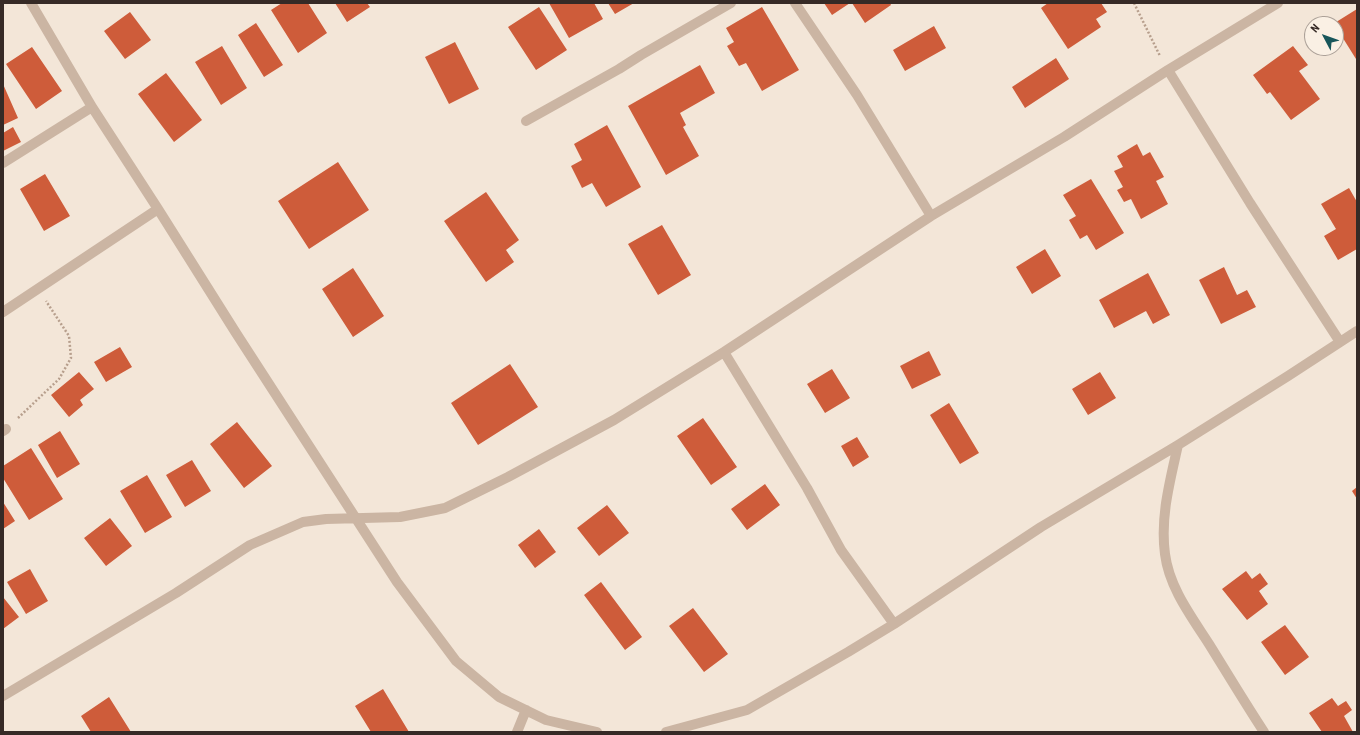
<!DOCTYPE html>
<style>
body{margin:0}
#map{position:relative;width:1360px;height:735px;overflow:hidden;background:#f3e6d8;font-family:"Roboto Condensed",sans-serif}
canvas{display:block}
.frame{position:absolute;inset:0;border:4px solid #362a26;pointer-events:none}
.north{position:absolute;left:1304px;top:16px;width:40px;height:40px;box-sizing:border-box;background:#faf0e4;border:1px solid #aca198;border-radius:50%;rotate:311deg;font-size:11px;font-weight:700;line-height:16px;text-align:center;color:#362a26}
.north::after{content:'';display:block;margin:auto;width:14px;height:18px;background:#18565a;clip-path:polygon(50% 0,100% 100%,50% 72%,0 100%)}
</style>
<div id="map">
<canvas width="1360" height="735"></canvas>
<div class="frame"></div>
<div class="north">N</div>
</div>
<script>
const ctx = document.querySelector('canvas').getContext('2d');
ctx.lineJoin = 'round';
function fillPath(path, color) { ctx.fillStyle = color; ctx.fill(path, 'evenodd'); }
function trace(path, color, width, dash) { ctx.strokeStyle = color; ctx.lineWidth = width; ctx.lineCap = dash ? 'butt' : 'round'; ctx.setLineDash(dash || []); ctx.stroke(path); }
const building = new Path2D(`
 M282,3h26l19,30 -29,20 -27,-43z
 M335,3h32l3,4 -23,15z
 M549,3h45l9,16 -34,19z
 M608,3h26l-19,11z
 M824,3h26l-18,12z
 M852,3h38l1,2 -26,18z
 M1048,3h53l6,9 -11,7 5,8 -33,22 -27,-41z
 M539,7l28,43 -31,20 -28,-43z
 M762,7l37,63 -37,21 -16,-28 -7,3 -12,-20 7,-4 -8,-14z
 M1357,9v49l-1,1 -20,-32v-3h-3z
 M130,12l21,28 -26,19 -21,-28z
 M256,23l27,42 -19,12 -26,-42z
 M934,26l12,22 -41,23 -12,-21z
 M455,42l24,47 -30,15 -24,-47z
 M222,46l25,42 -26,17 -26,-43z
 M1293,46l15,19 -9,6 21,28 -29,21 -21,-28 -3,2 -14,-19z
 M32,47l30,44 -26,18 -30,-45z
 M1056,58l13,21 -44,29 -13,-21z
 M700,65l15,28 -35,20 6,12 -3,2 16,29 -33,19 -38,-69z
 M166,73l36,47 -28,22 -36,-48z
 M3,84l15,34 -15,7z
 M607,125l34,62 -35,20 -14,-24 -10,5 -11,-22 11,-6 -8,-16z
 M13,127l8,15 -18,9v-18z
 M1137,144l6,12 7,-4 14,25 -8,4 12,23 -27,15 -10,-20 -7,3 -7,-12 6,-3 -9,-16 9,-4 -6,-11z
 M338,162l31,48 -60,39 -31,-48z
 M45,174l25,42 -26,15 -24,-42z
 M1091,179l33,54 -28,17 -9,-15 -7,4 -11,-19 7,-4 -13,-21z
 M1349,188l8,14v47l-19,11 -14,-24 12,-7 -15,-25z
 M486,192l33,48 -13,10 8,12 -28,20 -42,-61z
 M662,225l29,50 -33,20 -30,-51z
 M1045,249l16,27 -29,18 -16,-27z
 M1224,267l13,28 10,-5 9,17 -35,17 -22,-44z
 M353,268l31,48 -31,21 -31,-48z
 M1148,273l22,42 -17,9 -7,-13 -32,17 -15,-28z
 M120,347l12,20 -26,15 -12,-20z
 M929,351l12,24 -29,14 -12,-23z
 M510,364l28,43 -60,38 -27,-42z
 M832,369l18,29 -25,15 -18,-29z
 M79,372l15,17 -14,11 3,5 -14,12 -18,-22z
 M1100,372l16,26 -28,17 -16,-26z
 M949,403l30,50 -19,11 -30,-49z
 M703,418l34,49 -26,18 -34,-49z
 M237,422l35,44 -28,22 -34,-44z
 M60,431l20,33 -23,14 -19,-33z
 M857,437l12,20 -16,10 -12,-21z
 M31,448l32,51 -34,21 -26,-42v-12z
 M192,460l19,31 -26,16 -19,-32z
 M147,475l25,42 -27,16 -25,-42z
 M765,484l15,21 -33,25 -16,-21z
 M1357,487v12l-5,-8z
 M3,502l12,19 -12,8z
 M607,505l22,28 -30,23 -22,-28z
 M110,518l22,28 -26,20 -22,-28z
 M539,529l17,23 -21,16 -17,-23z
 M30,569l18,32 -22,13 -19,-32z
 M1246,571l6,8 8,-6 8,11 -9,7 9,13 -21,16 -25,-31z
 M601,582l41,55 -17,13 -41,-55z
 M3,597l16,20 -16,12z
 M693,608l35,46 -24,18 -35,-46z
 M1285,625l24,32 -24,18 -24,-33z
 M383,689l26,43h-38l-16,-26z
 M109,697l22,35h-40l-10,-16z
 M1332,698l6,8 8,-5 6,9 -8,6 9,16h-31l-13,-19z`);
const path = new Path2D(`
 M1134,3l26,53
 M18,418l41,-39 12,-21 -2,-22 -23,-35`);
const minor = new Path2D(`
 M31,3l61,104 66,102 78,124 161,249 59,79 43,36 47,23 51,12
 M795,3l62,92 74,121
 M1168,70l82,133 90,139
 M526,121l93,-52 22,-14 90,-52
 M3,163l89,-56
 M3,312l155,-103
 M724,352l83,136 34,62 53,74
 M3,431l3,-2
 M1178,445c-8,36 -18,72 -13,109 4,33 26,62 44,90 18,29 36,59 55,88
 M3,696l173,-103 74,-48 30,-13 23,-10 23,-3 74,-2 45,-9 63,-31 106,-57 110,-68 207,-136 133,-79 104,-67 110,-67
 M517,732l9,-22
 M666,732l81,-22 101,-58 46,-28 147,-97 137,-82 110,-69 69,-45`);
fillPath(building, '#ce5c3a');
trace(path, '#b79f8d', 2.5, [2, 2]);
trace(minor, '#cbb5a3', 10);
</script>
